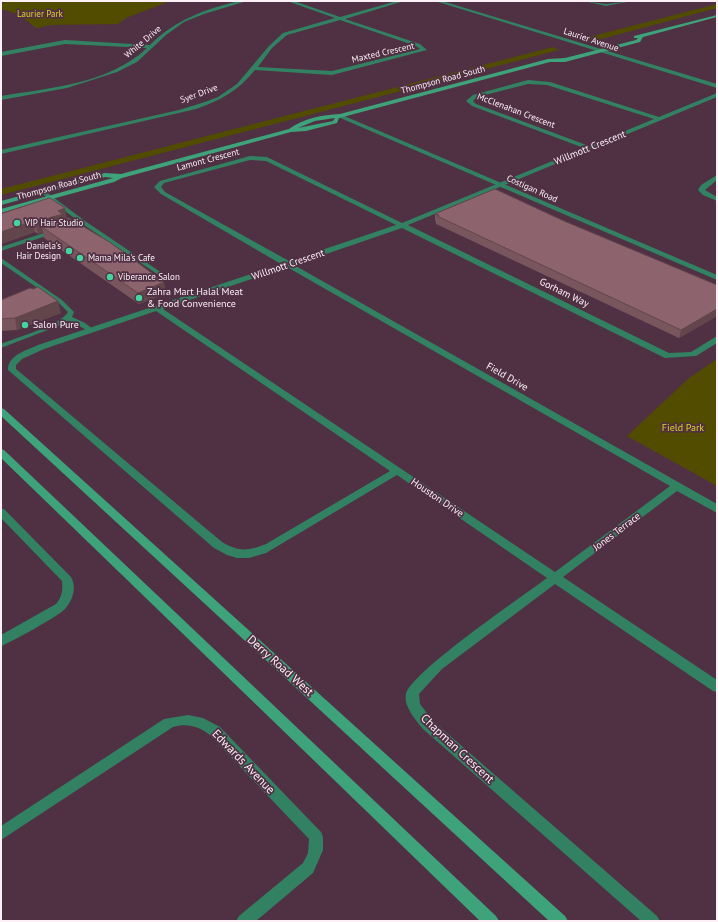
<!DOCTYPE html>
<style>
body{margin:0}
#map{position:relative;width:718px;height:922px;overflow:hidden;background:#503043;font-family:"PT Sans",sans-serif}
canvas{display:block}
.frame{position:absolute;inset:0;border:2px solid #fdf0f7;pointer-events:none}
</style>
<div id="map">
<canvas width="718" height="922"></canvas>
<div class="frame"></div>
</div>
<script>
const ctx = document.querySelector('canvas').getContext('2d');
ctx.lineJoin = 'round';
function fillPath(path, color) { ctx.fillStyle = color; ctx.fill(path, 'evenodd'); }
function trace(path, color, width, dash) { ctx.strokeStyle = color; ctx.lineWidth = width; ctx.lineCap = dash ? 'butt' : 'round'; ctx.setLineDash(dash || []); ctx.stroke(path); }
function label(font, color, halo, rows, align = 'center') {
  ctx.font = font + ' "PT Sans",sans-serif'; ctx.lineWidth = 3.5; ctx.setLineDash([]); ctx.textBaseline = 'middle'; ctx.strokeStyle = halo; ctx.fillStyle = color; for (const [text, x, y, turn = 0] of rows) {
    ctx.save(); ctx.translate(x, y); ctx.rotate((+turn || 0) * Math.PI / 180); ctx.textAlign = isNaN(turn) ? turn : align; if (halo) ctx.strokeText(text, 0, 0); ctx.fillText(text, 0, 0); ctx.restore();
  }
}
const green = new Path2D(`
 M8,1h162l-44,17 -8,6 -66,1 -16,3 -18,-14 -17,-5v-5z
 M717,4v4l-123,33 -13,-2z
 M553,47l6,3 -558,145v-6z
 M717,359v127l-90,-50 62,-58z`);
const service = new Path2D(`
 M41,191h4l40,30 83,56 -3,2 -2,-1 -82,-55 -40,-30z
 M53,230l2,1v2l-54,18v-4z
 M1,258l61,42 12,12 -2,5 13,6 9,7v2c-4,1 -19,-9 -26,-11l-10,5 -57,22v-4c14,-6 60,-19 67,-32l-10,-10 -57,-39z`);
const minor = new Path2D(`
 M239,1h8l-43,13 -20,8 -18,13 -29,27 -20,10 -50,16 -66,12v-4c48,-8 108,-12 146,-48l-82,-4 -64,12v-4l64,-12 85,5c25,-25 55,-36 89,-44z
 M287,1h7l46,16 57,-16h7l-59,18 75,25 7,6 -95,25 -77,-5c-16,20 -35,31 -59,39l-195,45v-4l178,-40 26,-8 13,-5 19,-13 32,-38 14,-13 52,-15zM340,20l76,26 4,3 -88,22 -74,-4 14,-19 15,-13z
 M584,1l22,3 26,-3 -26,5z
 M528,80l22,2 109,35 58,-24v4l-309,128 261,128 22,-1 26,-16v7l-21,13 -31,2 -263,-130 -108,37 423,239v9l-40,-22 -114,86 154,103v12l-4,-1 -158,-107 -113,85 -23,25 1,10 13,17 224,195 3,5h-19l-218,-192c-7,-9 -20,-23 -17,-35 5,-22 117,-98 141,-116l-150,-103 -131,78 -17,5h-12l-10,-3 -13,-7 -206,-178c0,-15 19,-20 30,-25l243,-81 -120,-70 -7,-7 6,-6 90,-25 17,1 135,66 182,-75 -112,-42 -6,-5 7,-6zM528,84l19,1 107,34 -65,27 -113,-42 -3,-3 4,-4zM250,160l16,1 130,64 -107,36 -124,-69 -4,-5 3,-4zM287,267l383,219 -115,86 -392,-263zM156,311l234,160 -124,73c-17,7 -28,8 -44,-2l-206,-173v-4l6,-6 22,-10z
 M717,175v5l-12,10 12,7v4l-14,-6 -5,-5 3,-5z
 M1,508l4,2 66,67c6,10 2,23 -6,32 -5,6 -55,34 -64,37v-11l55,-31c6,-7 7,-14 6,-23l-61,-63z
 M188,715l15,3 17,9 101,105 2,5v13l-10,23 -57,48h-20l3,-5 64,-53 5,-10 1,-14 -99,-104c-12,-9 -23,-12 -37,-8l-172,113v-14l163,-107z`);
const tertiary = new Path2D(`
 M435,1h7l275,83v4z
 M338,115h4l375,160v5l-379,-163z`);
const secondary = new Path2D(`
 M717,15v2l-74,20 -3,5 -75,20h-15l-211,56 -2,5 -31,8 -15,1 -169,46 -8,4 -113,31v-4l112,-31 -8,-1 -104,28v-4l104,-28 16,1 168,-45c15,-11 33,-14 51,-15l208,-55 17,-1 71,-18 2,-2h-4v-2zM335,118l-2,3 -35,7 17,-7z
 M1,408l3,1 561,507 3,5h-19l-548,-505z
 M1,449l3,1 492,466 3,5h-19l-479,-463z`);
const wall = new Path2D(`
 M1,214l66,5 97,63 1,12 -26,10 -95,-66 -1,-6 -5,2 -3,-2 -34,12z
 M435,214l129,7 153,64v31l-38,22 -243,-114v-2l-1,-1z
 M1,300l60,13 -44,17 -16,1z`);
const shadedWall = new Path2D(`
 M65,208l2,11 -25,8 1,5 -5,2 -3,-12 23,-11z
 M33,221l2,11 -34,12v-12z
 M164,282l1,12 -26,10 -1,-11z
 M58,301l3,12 -44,17 -2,-12z
 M717,309v7l-38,22 2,-8z`);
const building = new Path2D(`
 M495,189l69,32 153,64v24l-36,21 -244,-114 2,-1 -4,-1z
 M50,198l15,10 -7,3 5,3 -28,8 -2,-1 -32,11v-18z
 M69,218l42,25 53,39 -26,11 -96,-66z
 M38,287l20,14 -43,17 -14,1v-19l29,-12 3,1z`);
const markers = [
 [17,223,4,"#45d49f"],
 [69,251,4,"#45d49f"],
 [80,258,4,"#45d49f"],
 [110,277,4,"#45d49f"],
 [139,298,4,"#45d49f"],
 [25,325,4,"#45d49f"]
];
const farParknames = [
 ["Laurier Park",40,14]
];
const farStreetnames = [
 ["Laurier Avenue",591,40,18],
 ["White Drive",143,42,-40],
 ["Maxted Crescent",383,53,-13],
 ["Thompson Road South",443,80,-15],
 ["Syer Drive",199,94,-20],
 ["McClenahan Crescent",516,111,21],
 ["Lamont Crescent",208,160,-15],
 ["Thompson Road South",59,186,-15],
 ["Costigan Road",532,189,24]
];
const farPoinames = [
 ["VIP Hair Studio",25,223],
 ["Daniela's",61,246,"right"],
 ["Hair Design",61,256,"right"],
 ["Mama Mila's Cafe",88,258],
 ["Viberance Salon",118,277]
];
const streetNames = [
 ["Willmott Crescent",590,148,-22],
 ["Willmott Crescent",288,265,-19],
 ["Gorham Way",564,293,26],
 ["Field Drive",507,377,30],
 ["Houston Drive",437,498,34],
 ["Jones Terrace",617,532,-37]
];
const poiNames = [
 ["Zahra Mart Halal Meat",147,292],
 ["& Food Convenience",147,304],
 ["Salon Pure",33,325]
];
const parkNames = [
 ["Field Park",683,428]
];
const nearStreetnames = [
 ["Derry Road West",280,666,42],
 ["Chapman Crescent",457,749,43],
 ["Edwards Avenue",243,762,46]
];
fillPath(green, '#524c00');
fillPath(service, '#328162');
fillPath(minor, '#328162');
fillPath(tertiary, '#328162');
fillPath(secondary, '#3ea27b');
fillPath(wall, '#79555e');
fillPath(shadedWall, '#63454c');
fillPath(building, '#8d636d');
trace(building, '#63454c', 1);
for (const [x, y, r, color] of markers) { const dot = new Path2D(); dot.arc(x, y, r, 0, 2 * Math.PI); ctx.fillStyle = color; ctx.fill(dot); trace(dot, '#503043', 1.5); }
label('9px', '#e2d425', '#503043', farParknames);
label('9px', '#fdf0f7', '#503043', farStreetnames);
label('9px', '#fdf0f7', '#503043', farPoinames, 'left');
label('10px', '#fdf0f7', '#503043', streetNames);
label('10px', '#fdf0f7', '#503043', poiNames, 'left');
label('10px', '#e2d425', '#503043', parkNames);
label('12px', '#fdf0f7', '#503043', nearStreetnames);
</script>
